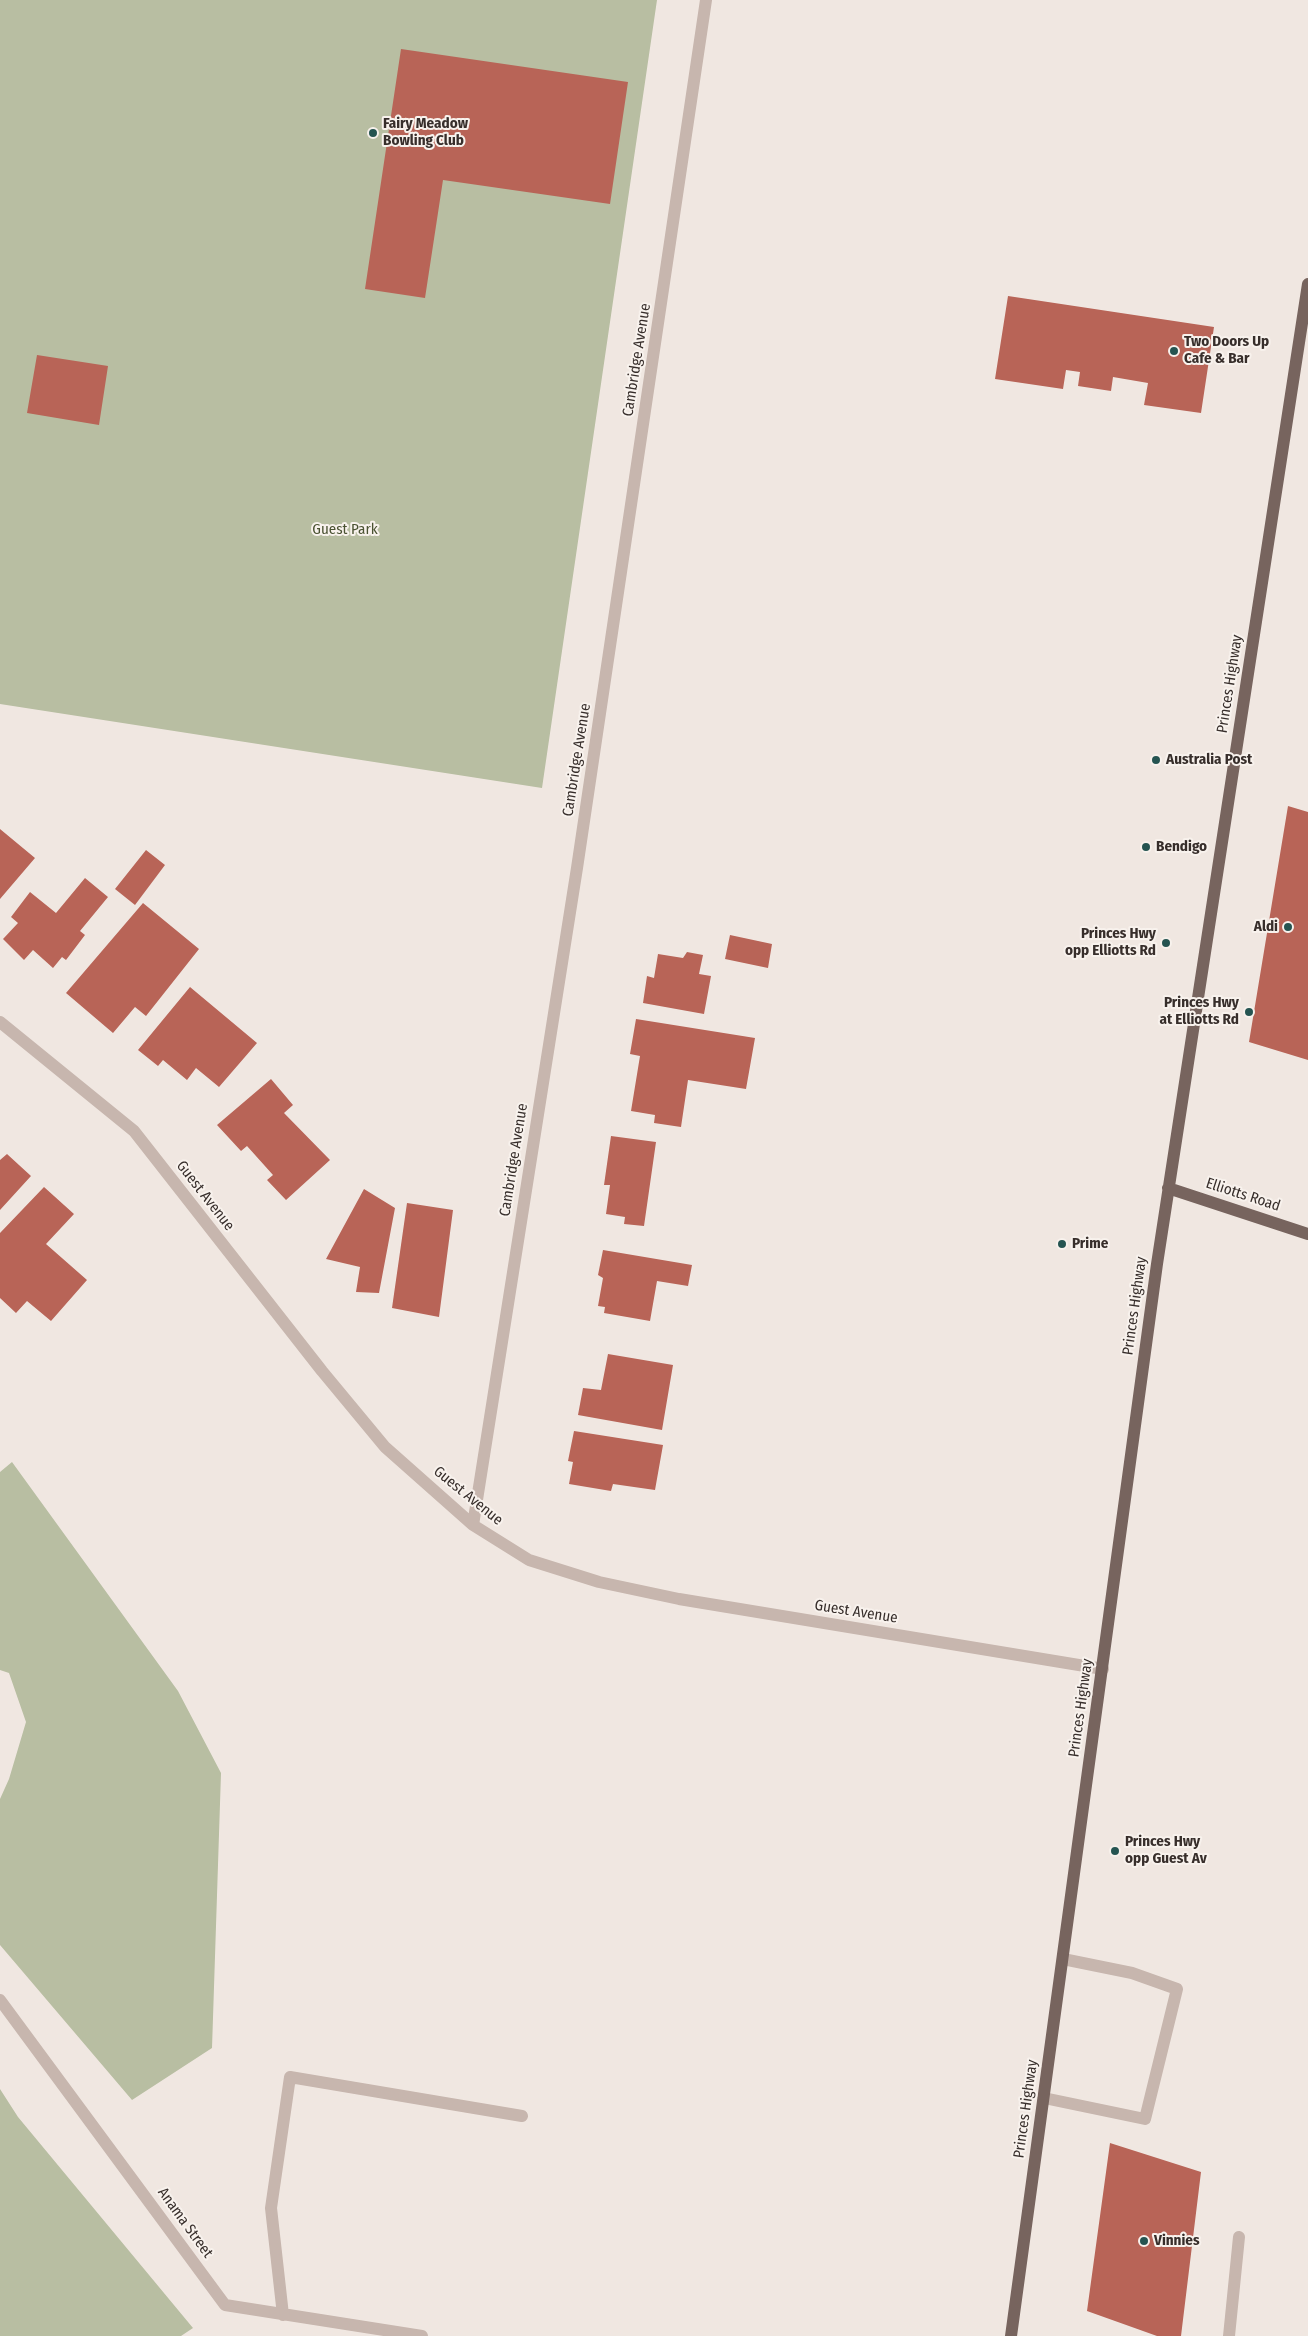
<!DOCTYPE html>
<style>
body{margin:0}
canvas{display:block;background:#f0e7e1}
</style>
<canvas width="1308" height="2336"></canvas>
<script>
const ctx = document.querySelector('canvas').getContext('2d');
ctx.lineJoin = 'round';
function fillPath(path, color) { ctx.fillStyle = color; ctx.fill(path, 'evenodd'); }
function trace(path, color, width, dash) { ctx.strokeStyle = color; ctx.lineWidth = width; ctx.lineCap = dash ? 'butt' : 'round'; ctx.setLineDash(dash || []); ctx.stroke(path); }
function label(font, color, halo, rows, align = 'center') {
  ctx.font = font + ' "Fira Sans Condensed",sans-serif'; ctx.lineWidth = 4; ctx.setLineDash([]); ctx.textBaseline = 'middle'; ctx.strokeStyle = halo; ctx.fillStyle = color; for (const [text, x, y, turn = 0] of rows) {
    ctx.save(); ctx.translate(x, y); ctx.rotate((+turn || 0) * Math.PI / 180); ctx.textAlign = isNaN(turn) ? turn : align; if (halo) ctx.strokeText(text, 0, 0); ctx.fillText(text, 0, 0); ctx.restore();
  }
}
const green = new Path2D(`
 M0,0h657l-115,788 -542,-84z
 M12,1462l166,229 43,82 -9,275 -80,52 -132,-155v-146l9,-20 17,-57 -17,-49 -9,-3v-198z
 M0,2089l18,28 175,211 -12,8h-181z`);
const building = new Path2D(`
 M401,49l227,33 -18,122 -167,-24 -18,118 -60,-9z
 M1008,296l206,31 -13,86 -57,-8 4,-22 -35,-6 -2,14 -33,-5 2,-14 -14,-2 -3,19 -68,-10z
 M37,355l71,11 -9,59 -72,-12z
 M1288,806l20,6v248l-59,-18z
 M0,829l35,29 -35,41z
 M146,850l19,15 -30,40 -20,-16z
 M85,878l23,19 -28,34 5,4 -19,25 -4,-3 -9,11 -20,-18 -9,10 -21,-21 15,-16 -7,-6 19,-25 26,21z
 M143,903l56,46 -53,67 -11,-9 -22,26 -47,-40z
 M730,935l42,9 -4,24 -43,-9z
 M687,952l16,3 -4,19 12,2 -7,38 -61,-11 4,-27 7,2 4,-24 25,4z
 M190,987l67,56 -38,44 -23,-19 -9,12 -24,-20 -5,6 -20,-16z
 M636,1019l119,19 -9,51 -58,-9 -7,47 -27,-4 1,-8 -24,-4 9,-55 -10,-2z
 M271,1079l22,26 -9,8 46,47 -44,40 -19,-20 6,-5 -26,-29 -6,5 -24,-26z
 M611,1136l45,6 -12,84 -20,-2 1,-7 -19,-3 4,-29h-6z
 M7,1154l24,22 -31,34v-50z
 M44,1187l30,27 -28,30 41,36 -36,41 -24,-20 -11,12 -16,-15v-65z
 M364,1189l31,19 -16,85 -23,-1 4,-25 -34,-8z
 M407,1203l46,7 -14,107 -47,-9z
 M603,1250l89,15 -4,21 -31,-5 -7,40 -46,-8 1,-6 -7,-1 5,-28 -5,-3z
 M608,1354l65,11 -11,65 -84,-15 5,-27 18,2z
 M574,1431l89,14 -8,45 -42,-6 -2,7 -42,-7 4,-22 -5,-1z
 M1110,2143l91,29 -20,164h-24l-70,-25z`);
const minor = new Path2D(`
 M0,1022l134,109 188,240 63,76 88,78 56,35 70,22 80,17 424,70
 M473,1525l104,-657 129,-868
 M0,2000l225,305 197,31
 M1044,2098l101,21 32,-130 -45,-16 -69,-14
 M283,2315l-12,-107 19,-131 232,39
 M1229,2336l10,-99`);
const major = new Path2D(`
 M1168,1188l140,46
 M1011,2336l146,-1072 151,-980`);
const markers = [
 [373,133,5,"#255451"],
 [1174,351,5,"#255451"],
 [1156,760,5,"#255451"],
 [1146,847,5,"#255451"],
 [1288,927,5,"#255451"],
 [1166,943,5,"#255451"],
 [1249,1012,5,"#255451"],
 [1062,1244,5,"#255451"],
 [1115,1851,5,"#255451"],
 [1144,2241,5,"#255451"]
];
const poiNames = [
 ["Fairy Meadow",383,124],
 ["Bowling Club",383,141],
 ["Two Doors Up",1184,342],
 ["Cafe & Bar",1184,359],
 ["Australia Post",1166,760],
 ["Bendigo",1156,847],
 ["Aldi",1278,927,"right"],
 ["Princes Hwy",1156,934,"right"],
 ["opp Elliotts Rd",1156,951,"right"],
 ["Princes Hwy",1239,1003,"right"],
 ["at Elliotts Rd",1239,1020,"right"],
 ["Prime",1072,1244],
 ["Princes Hwy",1125,1842],
 ["opp Guest Av",1125,1859],
 ["Vinnies",1154,2241]
];
const streetNames = [
 ["Cambridge Avenue",637,360,-81],
 ["Princes Highway",1230,684,-81],
 ["Cambridge Avenue",577,760,-81],
 ["Cambridge Avenue",514,1160,-81],
 ["Elliotts Road",1243,1195,18],
 ["Guest Avenue",205,1196,52],
 ["Princes Highway",1135,1306,-82],
 ["Guest Avenue",468,1496,39],
 ["Guest Avenue",856,1612,9],
 ["Princes Highway",1081,1708,-82],
 ["Princes Highway",1026,2109,-82],
 ["Anama Street",185,2223,54]
];
const parkNames = [
 ["Guest Park",345,530]
];
fillPath(green, '#b8bea2');
fillPath(building, '#b86457');
trace(minor, '#c7b6ae', 12);
trace(major, '#77645e', 12);
for (const [x, y, r, color] of markers) { const dot = new Path2D(); dot.arc(x, y, r, 0, 2 * Math.PI); ctx.fillStyle = color; ctx.fill(dot); trace(dot, '#f8f2ed', 2); }
label('bold 15px', '#372e2b', '#f8f2ed', poiNames, 'left');
label('15px', '#372e2b', '#f8f2ed', streetNames);
label('15px', '#4a5232', '#f8f2ed', parkNames);
</script>
